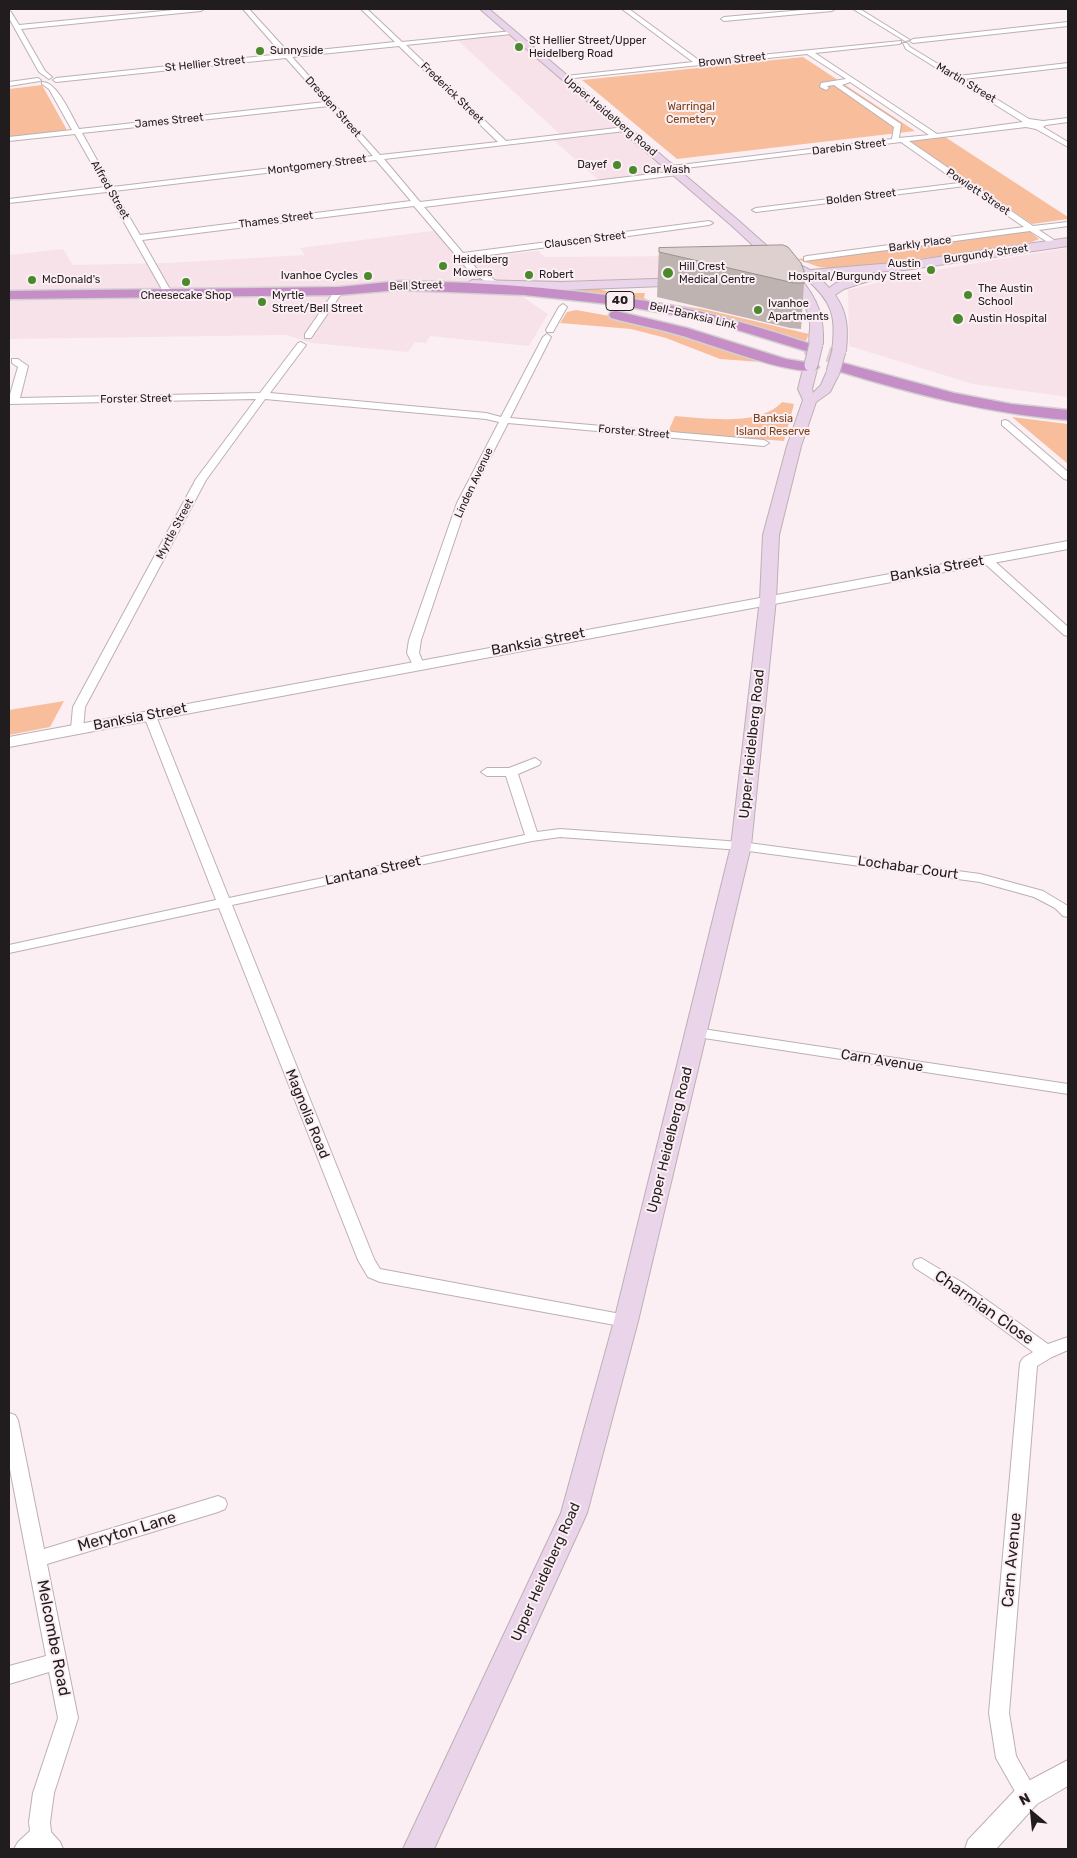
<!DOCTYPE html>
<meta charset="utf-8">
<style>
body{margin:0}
#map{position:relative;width:1077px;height:1858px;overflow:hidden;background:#fceff3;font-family:Rubik,sans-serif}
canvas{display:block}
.frame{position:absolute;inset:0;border:10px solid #211c1e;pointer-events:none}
.north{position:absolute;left:1007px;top:1788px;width:50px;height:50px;-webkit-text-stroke:4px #fceff3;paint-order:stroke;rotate:332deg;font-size:14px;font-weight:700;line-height:20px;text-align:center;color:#211c1e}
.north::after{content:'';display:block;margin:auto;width:18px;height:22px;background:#211c1e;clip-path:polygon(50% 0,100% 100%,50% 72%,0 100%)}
</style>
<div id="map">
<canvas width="1077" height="1858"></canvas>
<div class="frame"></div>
<div class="north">N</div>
</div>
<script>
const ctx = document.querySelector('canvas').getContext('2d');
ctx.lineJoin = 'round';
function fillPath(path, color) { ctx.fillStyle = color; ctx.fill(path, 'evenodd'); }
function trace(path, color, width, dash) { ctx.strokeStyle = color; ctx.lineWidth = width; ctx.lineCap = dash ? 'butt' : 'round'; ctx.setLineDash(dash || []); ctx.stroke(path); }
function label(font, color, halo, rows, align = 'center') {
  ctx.font = font + ' Rubik,sans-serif'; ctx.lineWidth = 4; ctx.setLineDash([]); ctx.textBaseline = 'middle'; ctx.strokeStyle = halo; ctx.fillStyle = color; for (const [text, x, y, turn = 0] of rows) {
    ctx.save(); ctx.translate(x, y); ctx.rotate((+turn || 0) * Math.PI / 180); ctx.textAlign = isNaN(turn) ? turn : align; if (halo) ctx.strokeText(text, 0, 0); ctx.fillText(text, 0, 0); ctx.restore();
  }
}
const built = new Path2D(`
 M511,32l166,141 -76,9 -50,-44 11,-2 -107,-98z
 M439,230l23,26 17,1 59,-6 7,6 131,-1 23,22 -198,4 47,32 -19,32 -99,-10 -4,7 -11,-1 -7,10 -96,-9 -26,-8 -277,4v-84l54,-6 10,16 94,-2 138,-8 -5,-7z
 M1068,248v149l-95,-13 -124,-38 -1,-56 68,-17z`);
const green = new Path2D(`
 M803,57l112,74 -238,28 -95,-79z
 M42,85l25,45 -58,7v-48z
 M945,137l123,80v2l-36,5 -122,-83z
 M1029,231l10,8 -7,3 -66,11 -130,16 -17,-2 -22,-8z
 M596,288l17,5h32l-1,5 6,3 53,8 106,25 -4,9 -242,-53v-1z
 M576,310l62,11 136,42 -54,-4 -54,-21 -35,-9 -71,-6 7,-11z
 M782,402l12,2 -10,37 -116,-9 7,-16c31,2 84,11 107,-14z
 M1012,417l56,7v40z
 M64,701l-14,26 -41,8v-25z`);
const trunkTunnel = new Path2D(`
 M806,347l40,13`);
const minor = new Path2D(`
 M184,9h20l-3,2 -180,18 24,42 7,6 -3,2 -10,-7 -30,-54v-7l2,1 8,13z
 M243,9h6l40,44 106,-11 -34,-33h6l35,33 111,-11 1,1 -3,2 -105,11 100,96 119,-14 4,2 -4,2 -241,28 36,43 257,-31 4,2 -4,2 -253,32 39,46 246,-32 4,2 -4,2 -242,33 9,10 22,14 1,2 -4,3 -25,-15 -56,-66 -272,34 30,53 -4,3 -4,-3 -57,-101 -98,11v-4l96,-12 -30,-53 -66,7v-4l63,-7 -23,-41 -7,-5v-2c15,-1 30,35 37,47l246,-27 -39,-44 -230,24 -3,-2 3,-2 226,-24zM399,46l99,96 -118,13 -88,-98zM329,106l44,50 -261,31 -30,-54zM376,160l35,41 -271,34 -26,-44z
 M622,9h7l71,52 201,-20v2l-2,1 -84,9 122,81 86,-12 -117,-73 -3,-6h4l3,4 48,29 110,-13v4l-104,12 65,40 14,2 25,-3v4l-22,3 -3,2 25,15v5l-32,-18 -10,-2 -117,14 124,85 35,-4v4l-29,4 18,12v4h-3l-24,-15 -226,30v-4l3,-1 217,-29 -59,-41 -209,26 -4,-2 4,-2 203,-25 -58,-41 -232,28 -1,-2 4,-2 220,-27 2,-12 -60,-42 -7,1 2,2 -3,2 -6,-3 1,-4 25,-4 -39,-25 -243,25v-2l2,-1 127,-14zM850,82l79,53 -30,3 2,-14 -59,-39z
 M814,9h21l-3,2 -108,10 -3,-2 3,-2z
 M853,9h7l50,31 -5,1z
 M1068,22v4l-155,17 -3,-2 3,-2z
 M38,78l3,2 -1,1 -31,5v-4z
 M339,288l4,3 -32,47h-6v-4l31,-45z
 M563,304l4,3 -13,23 -1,2h-6l-1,-2 13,-23z
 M547,334l4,3 -41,81 254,22 5,3 -5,3 -256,-23 -41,80 -46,137 -2,13 5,12 -6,3 -4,-1 -7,-14 2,-13 48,-137 42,-81 -13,-3 -221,-20 -59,81 -121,227 -2,22 -6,4 -4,-1 -2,-3 2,-22 123,-228 60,-80 -247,5v-6l9,-31 -6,-4v-4h6l10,7 -8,32 240,-5 38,-50 3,-1 5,3 -36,48 216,20 15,4 42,-80z
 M1005,420l3,1 60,51v8l-4,-1 -62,-54v-4z
 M987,557l4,1 77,69v9l-4,-1 -81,-73 -1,-2 1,-2z
 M150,712l6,4 73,182 296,-63 -19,-59h-19l-6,-4 6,-4h22l26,-10 6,4 -2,3 -21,9 19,58 23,-3 181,13 239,32 63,17 25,15v11l-5,-1 -8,-8 -21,-11 -54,-15 -239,-32 -181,-13 -28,4 -300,64 142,354 6,10 246,46 6,1 2,5 -2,5 -6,1 -246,-45 -12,-5 -10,-17 -139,-352 -210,45v-8l207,-45 -72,-184z
 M696,1028l372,56v10l-377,-58 -2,-3 2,-3z
 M921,1258l42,25 85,61 20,-7v13l-16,7 -15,9 -28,347 7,43 22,39 -3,7 -7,3 -7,-3 -25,-44 -7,-45 31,-350 3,-5 10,-6 -82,-61 -36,-23 -2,-4 2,-4z
 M9,1413l6,2 3,5 26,129 174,-53 7,3 2,5 -2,5 -7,3 -171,52 31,154 -24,75 -4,29 1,10 9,10 3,7h-49l4,-7 12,-11 -1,-9 4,-29 25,-75 -9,-46 -40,12v-18l37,-10 -37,-192z`);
const tertiary = new Path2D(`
 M1068,541v8l-1059,198v-10z
 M1068,1760v26l-31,18 -41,45h-31l3,-9 51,-54z`);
const secondary = new Path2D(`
 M480,9h9l250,212 56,50 3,-4 4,-1 8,4 95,-8 163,-24v8l-163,24 -87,6 11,12 7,-5 35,-11 6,4 -2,3 -31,10 -9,6c13,18 13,35 11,56l-7,4 -7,-4c5,-35 0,-50 -27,-73h-5c18,22 24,38 23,66l-7,4 -5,-1c-4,-7 0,-16 -1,-24 -2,-16 -12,-31 -21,-44l-12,2 -6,-4 2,-3 10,-1 -52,-48z
 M685,278l4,1 2,3 -2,3 -128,5 -89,-2 -6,-4 6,-4 89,2z
 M811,361l7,4 -6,24 1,4 8,-8 7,-16 5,-1 7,4 -10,20 -14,10 -15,44 -22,89 -3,64 -25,247 -113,475 -51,192 -153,336h-31l158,-336 53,-192 117,-475 29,-247 3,-64 24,-89 16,-46 -5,-11 6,-24z`);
const trunk = new Path2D(`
 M399,281c94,1 188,8 280,26 45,9 89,23 132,37l2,3 -2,3 -5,1 -75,-23 -50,-12 -63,-11 -94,-10 -125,-5 -60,5 -330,4v-8l330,-4z
 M616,311l71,17 99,31 30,5 3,3 -3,3c-25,6 -108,-27 -137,-35 -23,-7 -46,-11 -68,-17l-2,-3 2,-3z
 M843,363l111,30 57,11 57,6v10c-78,-6 -155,-26 -230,-49l-3,-3 3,-3z`);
const secondaryBridge = new Path2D(`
 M811,365l5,-21
 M833,372l6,-21`);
const wall = new Path2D(`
 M659,248l145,35 -3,46 -11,-1 -133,-31z`);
const building = new Path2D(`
 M783,245l5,2 13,16 3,8v12h-10l-135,-31v-4z`);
const markers = [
 [519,47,5,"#4a8a2c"],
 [260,51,5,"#4a8a2c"],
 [617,165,5,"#4a8a2c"],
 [633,170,5,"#4a8a2c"],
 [443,266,5,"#4a8a2c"],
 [931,270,5,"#4a8a2c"],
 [668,273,6,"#4a8a2c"],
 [529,275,5,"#4a8a2c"],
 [368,276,5,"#4a8a2c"],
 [32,280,5,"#4a8a2c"],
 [186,282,5,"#4a8a2c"],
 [968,295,5,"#4a8a2c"],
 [262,302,5,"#4a8a2c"],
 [758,310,5,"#4a8a2c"],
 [958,319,6,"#4a8a2c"]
];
const farPoinames = [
 ["St Hellier Street/Upper",529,41],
 ["Heidelberg Road",529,54],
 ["Sunnyside",270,51],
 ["Dayef",607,165,"right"],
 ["Car Wash",643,170],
 ["Heidelberg",453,260],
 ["Mowers",453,273],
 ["Austin",921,264,"right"],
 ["Hospital/Burgundy Street",921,277,"right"],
 ["Hill Crest",679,267],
 ["Medical Centre",679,280],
 ["Robert",539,275],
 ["Ivanhoe Cycles",358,276,"right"],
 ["McDonald's",42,280],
 ["The Austin",978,289],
 ["School",978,302],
 ["Cheesecake Shop",186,296,"center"],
 ["Myrtle",272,296],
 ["Street/Bell Street",272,309],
 ["Ivanhoe",768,304],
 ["Apartments",768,317],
 ["Austin Hospital",969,319]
];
const farStreetnames = [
 ["Brown Street",732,60,-6],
 ["St Hellier Street",205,64,-6],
 ["Martin Street",966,83,31],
 ["Frederick Street",452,93,44],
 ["Dresden Street",333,107,48],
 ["Upper Heidelberg Road",610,116,40],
 ["James Street",169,121,-6],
 ["Darebin Street",849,147,-7],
 ["Montgomery Street",317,165,-7],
 ["Alfred Street",110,190,60],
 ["Powlett Street",978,192,34],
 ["Bolden Street",861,197,-7],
 ["Thames Street",276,220,-7],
 ["Clauscen Street",585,240,-7],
 ["Barkly Place",920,244,-8],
 ["Burgundy Street",986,254,-8],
 ["Bell Street",416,286,-2],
 ["Bell–Banksia Link",693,316,13],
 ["Forster Street",136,399,-1],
 ["Forster Street",634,432,5],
 ["Linden Avenue",474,483,-65],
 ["Myrtle Street",175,529,-62]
];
const farParknames = [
 ["Warringal",691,107],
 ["Cemetery",691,120],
 ["Banksia",773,419],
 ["Island Reserve",773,432]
];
const shields = [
 [620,301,28]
];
const shieldNames = [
 ["40",620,301]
];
const streetNames = [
 ["Banksia Street",937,569,-10],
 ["Banksia Street",538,642,-11],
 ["Banksia Street",140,717,-11],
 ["Upper Heidelberg Road",752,744,-84],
 ["Lochabar Court",908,868,8],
 ["Lantana Street",373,871,-12],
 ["Carn Avenue",882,1061,9],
 ["Magnolia Road",307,1114,68],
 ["Upper Heidelberg Road",670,1140,-76],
 ["Upper Heidelberg Road",546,1572,-66]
];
const nearStreetnames = [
 ["Charmian Close",984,1308,35],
 ["Meryton Lane",127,1532,-17],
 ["Carn Avenue",1012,1560,-85],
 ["Melcombe Road",53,1638,79]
];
fillPath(built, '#f7e2e9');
fillPath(green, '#f8be9c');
trace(trunkTunnel, '#dbcfd3', 15, [15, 8]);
trace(minor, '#bcb0b4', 2);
trace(tertiary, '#bcb0b4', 2);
trace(secondary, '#bcb0b4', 2);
trace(trunk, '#d3d2d2', 3);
fillPath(minor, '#fff');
fillPath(tertiary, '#fff');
fillPath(secondary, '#e9d4e9');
fillPath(trunk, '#c68ec6');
trace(secondaryBridge, '#bcb0b4', 15, []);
trace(secondaryBridge, '#e9d4e9', 13);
fillPath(wall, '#beb3b1');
fillPath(building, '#ddd0ce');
trace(building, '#9b9290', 1);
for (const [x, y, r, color] of markers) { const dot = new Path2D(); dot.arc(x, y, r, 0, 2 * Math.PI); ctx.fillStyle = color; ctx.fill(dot); trace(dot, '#fceff3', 2); }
label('11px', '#211c1e', '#fceff3', farPoinames, 'left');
label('11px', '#211c1e', '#fceff3', farStreetnames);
label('11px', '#7d4116', '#fceff3', farParknames);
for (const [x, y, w] of shields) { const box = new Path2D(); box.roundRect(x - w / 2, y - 9.5, w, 19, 4); ctx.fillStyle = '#fceff3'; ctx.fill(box); trace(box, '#211c1e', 1); }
label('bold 12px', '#211c1e', null, shieldNames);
label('14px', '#211c1e', '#fceff3', streetNames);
label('16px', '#211c1e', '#fceff3', nearStreetnames);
</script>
